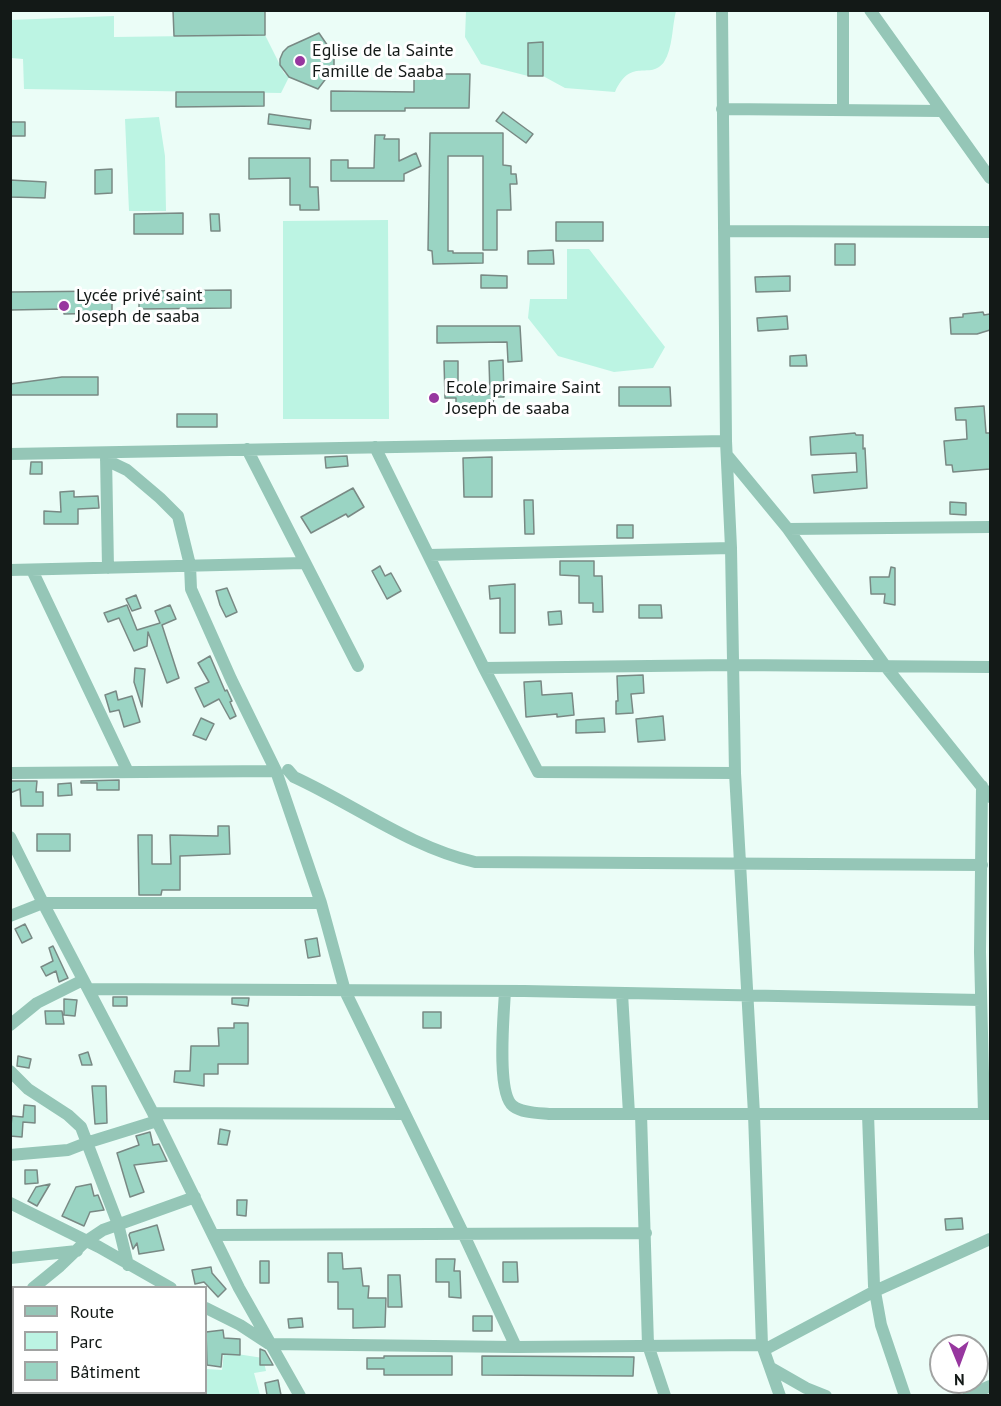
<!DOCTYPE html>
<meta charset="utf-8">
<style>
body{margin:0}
#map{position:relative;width:1001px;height:1406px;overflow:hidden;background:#ebfdf7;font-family:"PT Sans",sans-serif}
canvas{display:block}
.frame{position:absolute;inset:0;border:12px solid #131917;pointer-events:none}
.legend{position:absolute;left:12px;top:1286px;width:195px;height:108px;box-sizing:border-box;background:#fff;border:2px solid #a1a3a2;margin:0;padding:8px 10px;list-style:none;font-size:18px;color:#131917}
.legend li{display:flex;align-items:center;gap:12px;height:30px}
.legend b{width:30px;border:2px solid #a1a3a2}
.north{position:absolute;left:929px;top:1334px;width:60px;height:60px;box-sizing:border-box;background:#fff;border:2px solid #a1a3a2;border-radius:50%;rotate:179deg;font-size:16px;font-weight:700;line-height:24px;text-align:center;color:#131917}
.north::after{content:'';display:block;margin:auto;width:21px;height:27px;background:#97379f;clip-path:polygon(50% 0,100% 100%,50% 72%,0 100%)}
</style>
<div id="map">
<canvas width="1001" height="1406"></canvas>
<div class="frame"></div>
<ul class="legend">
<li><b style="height:8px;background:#95c6b7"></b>Route</li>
<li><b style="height:16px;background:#bcf4e3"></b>Parc</li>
<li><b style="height:16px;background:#9ad4c3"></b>Bâtiment</li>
</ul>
<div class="north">N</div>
</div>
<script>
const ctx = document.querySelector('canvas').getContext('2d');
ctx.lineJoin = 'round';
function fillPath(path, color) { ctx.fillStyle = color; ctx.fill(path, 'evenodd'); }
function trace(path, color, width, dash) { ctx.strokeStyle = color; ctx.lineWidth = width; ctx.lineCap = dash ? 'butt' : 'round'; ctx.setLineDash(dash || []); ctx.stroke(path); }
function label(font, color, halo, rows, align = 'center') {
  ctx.font = font + ' "PT Sans",sans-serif'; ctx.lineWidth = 6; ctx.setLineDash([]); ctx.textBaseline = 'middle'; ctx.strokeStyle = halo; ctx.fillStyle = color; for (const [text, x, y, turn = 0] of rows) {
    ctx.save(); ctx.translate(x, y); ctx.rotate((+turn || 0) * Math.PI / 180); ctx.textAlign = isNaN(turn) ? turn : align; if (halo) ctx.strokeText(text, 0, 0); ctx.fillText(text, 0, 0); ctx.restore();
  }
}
const green = new Path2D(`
 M466,11h210c-4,15 -3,37 -12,51 -14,19 -33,-6 -49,30l-50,-4 -22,-12 -1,-34 -14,1v33l-47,-12 -16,-27z
 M114,16v21l151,-2 19,38 5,4 -8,16 -257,-4 -1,-30 -12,-1 -1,-38z
 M159,117l6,39 1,55h-37l-4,-92z
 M388,220l1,199h-106v-198z
 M567,249h22l76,98 -12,21 -39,4 -56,-16 -30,-38 2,-19h37z
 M224,1352l39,6 3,13 -12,2 6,22h-54v-26l16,1z`);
const building = new Path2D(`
 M173,10h92v25l-91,1z
 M319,33l15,22v13l-16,21 -29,-12 -9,-12v-6l3,-7 5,-5z
 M543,42v34h-15v-33z
 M414,74h56l-1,34h-64v3h-74v-20l83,1z
 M176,92h88v14l-88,1z
 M503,112l30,22 -7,9 -30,-22z
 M269,114l42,6 -1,9 -42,-5z
 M10,122h15v14h-15z
 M430,133h73v32l8,1v8h5l1,10h-7l1,26h-14v40h-14v-94h-35v95h5v2h30v10l-50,1 -1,-13 -4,-1z
 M375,135h10l-1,4h15v22l17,-8 5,13 -17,8v7h-73v-21h17v8h26z
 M249,158h61v29h8l1,23h-19v-5h-10v-27l-41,1z
 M112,169v24l-17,1v-24z
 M10,180l36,2 -1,16 -35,-1z
 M183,213v21h-49v-20z
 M210,214h9l1,17h-9z
 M556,222h47v19h-47z
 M835,244h20v21h-20z
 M553,250l1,14h-26v-13z
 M481,275l26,1v12h-26z
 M790,276v15l-34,1 -1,-15z
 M231,290v18l-92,1v-18z
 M112,291v22l-48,1v-5l-54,1v-18z
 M983,312l1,3 6,-1v16l-13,4h-26l-1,-16 13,-1v-3z
 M787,316l1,13 -30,2 -1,-13z
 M437,326h83l2,35 -14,1 -1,-20 -70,1z
 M806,355l1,11h-17v-10z
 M503,360l1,37h-10l-2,11 -36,1v-11h-11l-1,-37h14v34l32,-1 -1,-33z
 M62,377h36v18h-88v-11z
 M619,387h51l1,19h-52z
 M984,406l2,27h4v36l-37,3 -1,-7h-6l-2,-24 23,-2 -1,-19h-10l-1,-12z
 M177,414h40v13h-40z
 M855,433l1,2h7v14l2,-1 2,40 -53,5 -2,-18 45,-3 -1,-19 -45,2 -1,-18z
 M347,456l1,10 -22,2 -1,-11z
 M492,457v40h-28l-1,-39z
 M31,462h11v12h-12z
 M353,488l11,19 -16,10 -2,-3 -35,19 -10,-16z
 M74,491v6l24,-1 1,12 -21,1v15h-34v-13l17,1 -1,-20z
 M524,500h9l1,34h-9z
 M950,502l16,1v12l-16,-1z
 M617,525h16v13h-16z
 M560,561h34v15h8l1,36h-10v-9h-14v-27l-19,-1z
 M380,566l5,10 6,-3 10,18 -14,8 -15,-28z
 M891,567l4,1v37l-11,-2 1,-9h-14l-1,-17h19z
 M515,584v49h-15v-35l-10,1 -1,-13z
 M227,588l10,24 -11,5 -6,-12 -4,-14z
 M136,595l5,13 -9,3 -6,-12z
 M127,605l10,25 23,-7 -5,-12 15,-6 6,14 -14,6 17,53 -12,5 -19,-51 -1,14 -13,5 -15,-33 -11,4 -4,-9z
 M639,605h22l1,13h-23z
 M561,611l1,13 -13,1 -1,-13z
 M210,656l15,35 2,-1 5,11 -2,1 6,14 -6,3 -11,-20 -15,8 -9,-19 14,-6 -11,-19z
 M135,668l10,1 -3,38 -8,-25z
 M643,675l1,18 -13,1 2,19 -17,1v-13h2l-1,-25z
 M541,681l1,14 30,-2 2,22 -17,2v-3l-31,3 -2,-35z
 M116,691l2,9 14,-4 8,26 -16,5 -5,-17 -9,2 -5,-17z
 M663,716l2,24 -27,2 -2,-23z
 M201,718l13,6 -8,16 -13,-5z
 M604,718l1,14 -29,1v-13z
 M119,780v10h-22v-7h-16v-2z
 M10,781h27l-1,11h7v14h-22l-1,-17 -10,4z
 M71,783l1,12 -14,1v-12z
 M218,826h11l1,28 -50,2v34h-18l-1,5h-22l-1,-60h14v29h19l-1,-29 48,1z
 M37,834h33v17h-33z
 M25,924l7,14 -10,5 -7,-14z
 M317,938l3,18 -12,2 -3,-18z
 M53,946l15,32 -9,4 -3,-11 -10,5 -5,-9 12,-6 -4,-13z
 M113,997h14v9h-14z
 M232,998h17l-1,8 -16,-2z
 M64,999l13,1 -2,16 -11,-1z
 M45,1011h17l2,13h-18z
 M423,1012h18v16h-18z
 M234,1023h14v41h-30v10h-14v12l-30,-4 1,-11h15l1,-25h28l-1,-18h16z
 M88,1052l4,13h-10l-3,-10z
 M18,1056l13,3 -2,9 -12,-2z
 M92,1086h14l1,37 -12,1z
 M24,1105l11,1v17l-12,-1 -1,15 -12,-1 2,-20 11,1z
 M220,1129l10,2 -3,14 -9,-1z
 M150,1132l3,13 6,-1 8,17 -33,4 10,27 -14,5 -13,-44 22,-8 -3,-9z
 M25,1170h12l1,13 -13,1z
 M50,1184l-13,22 -9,-5 8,-14z
 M91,1184l3,12 4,-1 6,15 -14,2 -6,14 -22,-10 14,-29z
 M237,1200h10l-1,16 -9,-1z
 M962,1218l1,11 -17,1 -1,-11z
 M157,1225l7,25 -25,4 -2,-11 -4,6 -4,-14 1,-2z
 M328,1253h14l1,16 18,-1 2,18h6l-1,12h18l-1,29 -32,1v-19h-15v-27h-10z
 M436,1259h19l-1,12h6l1,27 -12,-1v-15h-13z
 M260,1261h9v22h-9z
 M503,1262h14l1,20h-15z
 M211,1267l1,6 14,16 -8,8 -14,-15 -9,2 -3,-14z
 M388,1275h12l2,32h-14z
 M473,1316h19v15h-19z
 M302,1318l1,9 -14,1 -1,-9z
 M223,1330l1,8 16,1v16l-18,-1 -1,13 -14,-2 -1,-33z
 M260,1349l5,2 8,14h-13z
 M384,1356h68v19h-68v-6h-17v-11h17z
 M482,1356l152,1 -1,19 -151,-1z
 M278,1380l3,15h-14l-2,-12z`);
const minor = new Path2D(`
 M722,10l4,431 5,107 4,225 19,341 8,231
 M843,10v100
 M870,10l120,168
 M722,109l219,2
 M724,231l266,1
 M375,447l109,221 54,104 197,1
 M247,449l111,217
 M10,454l716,-13
 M106,455l2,113
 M727,455l61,74 98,138 104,130
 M106,460l21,10 33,28 18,18 12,49 1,24 40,90 45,92 45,132 24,88 118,242 53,114
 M788,529l202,-2
 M429,555l302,-7
 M10,570l294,-7
 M32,570l96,202
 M484,668l248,-3 258,2
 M288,770l6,7c61,28 116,70 181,85l507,3
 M10,773l266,-2
 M982,786l-2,166 4,162
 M10,837l33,66 110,210 86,175 61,108
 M10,916l33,-13h278
 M88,989l436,2 457,9
 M505,991c-1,22 -9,102 8,115 9,7 25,7 36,8h441
 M622,993l7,121
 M10,1025l27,-22 46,-23
 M10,1071l18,18 40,26 13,12 37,97 10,41
 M153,1113l252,1
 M641,1114l7,231 17,51
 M868,1114l6,172 7,39 24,71
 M10,1155l58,-5 18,-7 71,-22
 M10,1203l89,44 72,41
 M214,1235l432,-2
 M10,1258l67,-7
 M33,1288l27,-22 25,-24 18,-12 92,-33
 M206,1308l34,17 29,19 247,3 246,-2 18,51
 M10,1315l4,-6
 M764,1350l111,-59 115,-52
 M771,1368l35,20 20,8
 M968,1396l22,-10`);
const markers = [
 [300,61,6,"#97379f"],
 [64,306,6,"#97379f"],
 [434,398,6,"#97379f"]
];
const poiNames = [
 ["Eglise de la Sainte",312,51],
 ["Famille de Saaba",312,72],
 ["Lycée privé saint",76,296],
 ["Joseph de saaba",76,317],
 ["Ecole primaire Saint",446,388],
 ["Joseph de saaba",446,409]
];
fillPath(green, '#bcf4e3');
fillPath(building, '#9ad4c3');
trace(building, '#798984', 1.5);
trace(minor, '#95c6b7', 12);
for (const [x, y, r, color] of markers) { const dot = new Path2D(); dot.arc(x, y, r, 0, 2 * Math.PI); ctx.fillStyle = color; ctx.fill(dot); trace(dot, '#fff', 2); }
label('18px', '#131917', '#fff', poiNames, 'left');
</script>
